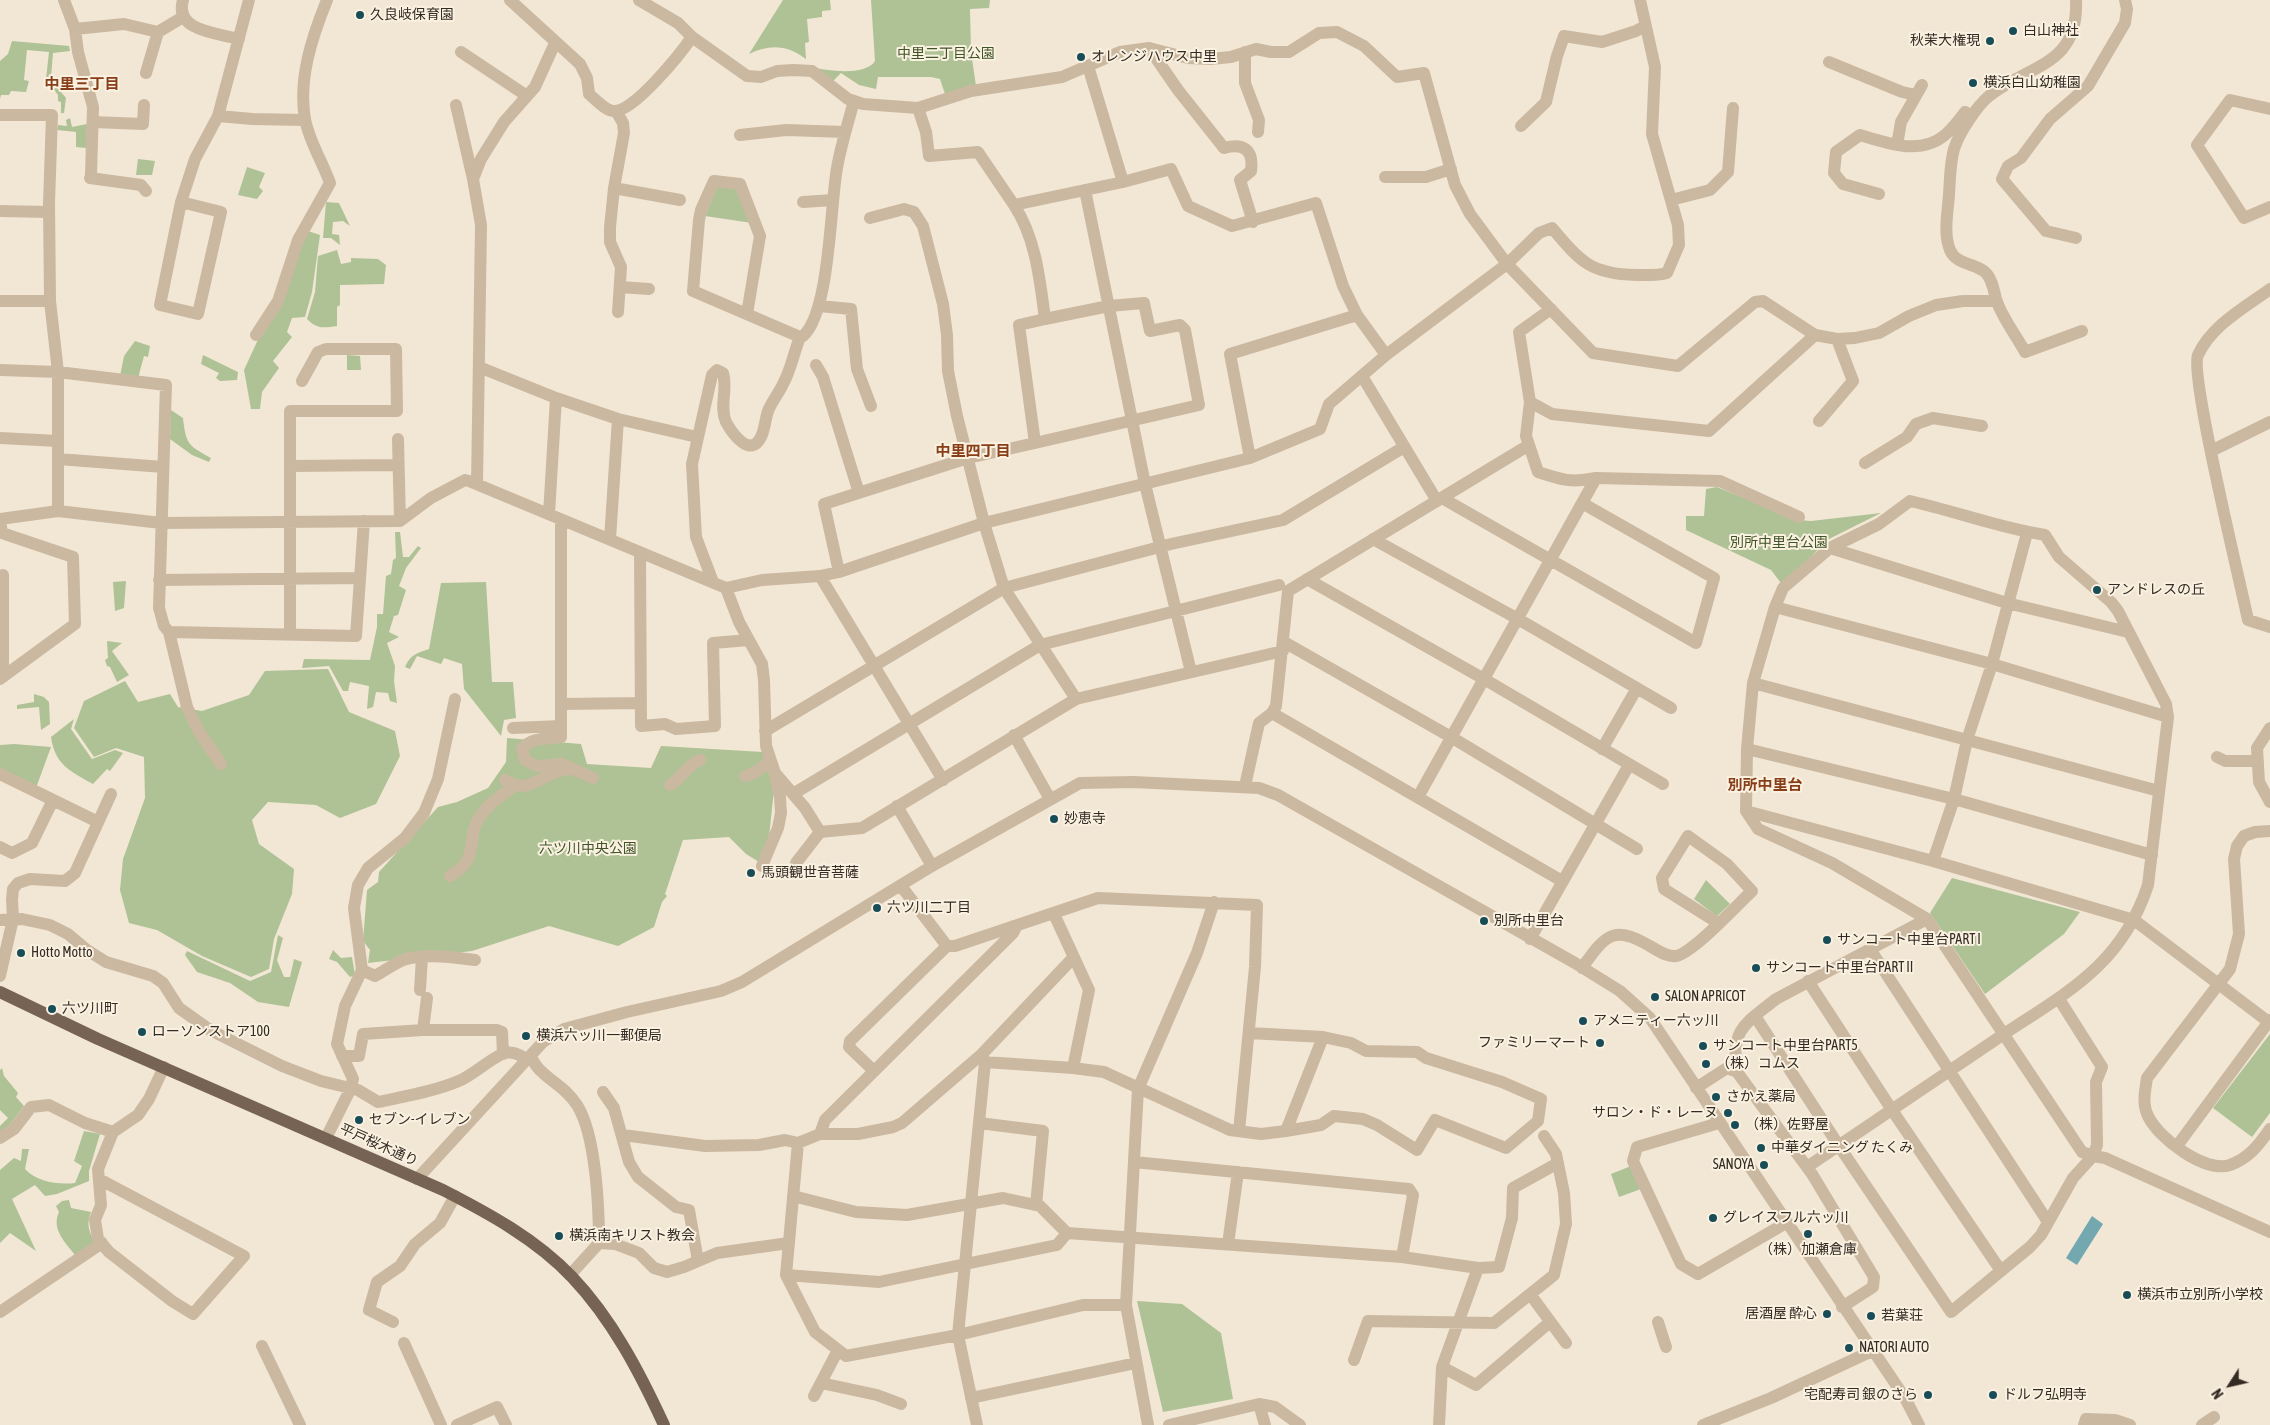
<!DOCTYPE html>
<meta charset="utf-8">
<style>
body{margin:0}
#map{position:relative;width:2270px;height:1425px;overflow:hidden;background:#f2e7d5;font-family:"Asap Condensed",sans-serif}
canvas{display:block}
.north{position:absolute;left:2205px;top:1360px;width:50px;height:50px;-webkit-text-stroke:4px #faf1e1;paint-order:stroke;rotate:235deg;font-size:14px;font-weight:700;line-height:20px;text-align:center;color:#342b24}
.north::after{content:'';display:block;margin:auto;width:18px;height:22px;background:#342b24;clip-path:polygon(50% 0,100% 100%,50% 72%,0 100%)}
</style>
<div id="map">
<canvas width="2270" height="1425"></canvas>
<div class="north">N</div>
</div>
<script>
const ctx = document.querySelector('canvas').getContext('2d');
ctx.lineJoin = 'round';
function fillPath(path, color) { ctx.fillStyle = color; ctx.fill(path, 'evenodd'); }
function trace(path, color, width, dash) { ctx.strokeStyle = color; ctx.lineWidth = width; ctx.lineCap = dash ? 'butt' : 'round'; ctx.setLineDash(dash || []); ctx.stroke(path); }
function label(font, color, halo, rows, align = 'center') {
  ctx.font = font + ' "Asap Condensed","Noto Sans JP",sans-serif'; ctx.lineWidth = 4; ctx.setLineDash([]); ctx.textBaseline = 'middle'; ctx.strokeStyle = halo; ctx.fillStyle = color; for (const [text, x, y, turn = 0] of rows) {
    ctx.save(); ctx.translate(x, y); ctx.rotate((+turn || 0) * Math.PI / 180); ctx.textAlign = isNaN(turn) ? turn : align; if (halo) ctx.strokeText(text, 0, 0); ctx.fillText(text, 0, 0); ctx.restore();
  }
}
const green = new Path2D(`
 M783,0h47l1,10 -9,1v6l-15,2 2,23 -4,1 1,16c-19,-14 -36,-15 -57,-5z
 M871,0h119l-1,8 -19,1 1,43 5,34 -31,8 -5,-15 -9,-2h-53l-2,12 -17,-4 -18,-12 -9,9 -20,-15c15,4 54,9 63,-6z
 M12,41l57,5 1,5 -17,2 -2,24h4l3,6 -2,3 10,12 -2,15h-3v-11l-3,-1v-6l-5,-7h-8l4,-36 -22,-2 -3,30 5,1 -3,11 -15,-1 -2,4h-8l-1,4v-38l8,-7z
 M70,118l2,9 15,-3 -1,24 -10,-1v-15l-19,-2 1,-5 9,1 -1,-6z
 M138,159l17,2 -3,14h-16z
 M247,167l18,6 -6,14 4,4 -6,8 -19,-4z
 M718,185l20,4 14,34 -47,-7z
 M326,202l13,1 11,23 -7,-5 -10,1 -1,12 7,1 1,10 -9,-7h-8z
 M308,231l12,4 -8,57 -7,25 -13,1 -5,14 5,5 -19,24 6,7 -17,24 -2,17h-9l-7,-39z
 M337,250l4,14 10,-2v-4l27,1 8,6 -2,19 -44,1v20l-3,2v19c-14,2 -20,3 -30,-7l8,-27 3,-36z
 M135,341l15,5 -2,11 -4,-1 -6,22 -18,-2 4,-20z
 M203,355l35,17 -1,8 -17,1 -4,-3 3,-5 -18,-9z
 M347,355l13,1 1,14h-14z
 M171,410l12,8c3,27 5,27 28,40l-2,4 -17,-7 -22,-16z
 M1717,487l80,33 14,1 70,-8 -54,27 -23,24 -23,19 -10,-13 -85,-40v-14h18l2,-27z
 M395,532h5l3,25h6l9,-11 3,2 -15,20 -7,18 7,4 -8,25 -4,1 -5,16 10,5 -12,6 8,23 -1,15 3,22 -7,-2 -2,-8 -12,-1 -3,15 -6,2 2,-23 -19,-4 -2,9h-5l-14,-25 -27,2 2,-9 66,1 7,-33v-13h6l3,-38 5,-2 2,-14 3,-2z
 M126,581l-2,27 -9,3 -2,-29z
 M486,582l6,100h21l3,36 -12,2 -3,16 -37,-47 -2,-25 -18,-6 -3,6 -24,-8 -7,13 -5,-2c5,-12 12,-14 24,-18l12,-66z
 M107,641l15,2 -10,8 17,24 -12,7 -7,-15 -3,-1 -2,-6 3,-2z
 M328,669l21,43 46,19 5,25 -24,48 -36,14 -24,-13 -48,-3 -16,18 7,24 35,25 -2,25 -18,45 -5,30 -18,8 -49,-21 -45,-26 -28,-7 -9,-33 3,-31 22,-61 -1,-41 -28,-9 -22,9 -20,-29 10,-27 41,-20 13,21 32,-8 8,13 24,4 47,-16 16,-24z
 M34,694l10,3 5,5 1,22 -9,6 -2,-23 -22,2v-4l17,-3z
 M74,719l-3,10 21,30 23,-9 8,3 -13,18 -3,-2 -14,15c-23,-13 -38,-19 -42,-47z
 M507,738l74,6 6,20 64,4 10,-22 102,6 11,38 -5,47 -10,25 -13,-8 -17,-17 -46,3 -18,54 2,2 -5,6 -8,25 -36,19 -69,-20 -77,25 -104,12 2,-13 -7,-9 4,-51 11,-8 1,-10 59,-65 19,-5 31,-14 18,-26z
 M14,744l37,3 -15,41 -36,-17v-26z
 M1952,878l128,34 -16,22 -79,60 -55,-81z
 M1706,880l24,24 -13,12 -23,-17z
 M278,935l5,3 -6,22 7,17h6l4,-18 8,3 -13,45 -31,-5 -28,-19 -33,-11 -12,-17 2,-4 63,30 21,-9z
 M333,950l8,8 11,-1 3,18 -5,2 -13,-15 -8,-3z
 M2270,1034v79l-18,24 -39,-29z
 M2,1068l2,8 14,17 -2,4 8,9 -16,21 -8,7v-8l8,-8 -8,-8v-40z
 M84,1131l16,3 -11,37v10l-32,13 -12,2 -10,-11 -23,14 24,52 -26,-18 -10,10v-73l14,-12 7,3 1,-12h7l-4,20c12,13 33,16 50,14l7,-17 -8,-5z
 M1631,1166l10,23 -22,8 -8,-23z
 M69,1200l2,8 20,4c-5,13 -2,19 4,31l-20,12c-10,-13 -24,-26 -16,-43l-3,-6 6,-5z
 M1137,1301l45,3 39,29 12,66 -70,13z`);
const water = new Path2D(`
 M2092,1216l11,8 -26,41 -11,-7z`);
const minor = new Path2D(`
 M64,0l11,29 3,23 15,55 -2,68
 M183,0c-9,31 34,33 56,39
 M510,0l70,64 7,14 2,16c6,5 17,17 25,17 19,2 67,-58 78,-74
 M639,0l39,23 14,14 55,39 14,1 16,-6 16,-1 19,1 36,28 15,5 55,4 53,-17 91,-14 58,-25 29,-4 39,10 22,1 21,-2 25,-8 15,3h18l30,-19 18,-1 27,14 33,31 27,-4 31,112 15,29 37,50 86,89 85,13 77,-64 8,-1 52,34 22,4 18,-1 24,-5 30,-17 27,-11 27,-4h34
 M2076,0c3,66 -46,64 -87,96 -13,11 -30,37 -35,53 -4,14 -4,31 -5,45 -1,18 -6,39 1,56 6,15 25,13 35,22 7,6 9,19 11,27 6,19 20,36 29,53l57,-21
 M75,29l49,-5 34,8
 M1149,48l29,42 46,58c19,-5 30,1 27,23l-11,9 13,42
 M461,52l66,44
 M1245,52v31l14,37 -1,12
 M1829,62l73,30 14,3
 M1088,66l35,116
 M146,73l12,-41 25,-15
 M456,105l17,74
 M918,108l8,24 3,24 49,-4 36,53
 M2270,109l-40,-9 -33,45 47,73 26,-11
 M616,111l7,12 1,10 -10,55 -4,39v15l11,25 -3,45
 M0,115h52l-3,88 1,98 8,71v139
 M218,116l34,3 53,1
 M93,122l50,2 1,-19
 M1521,126l25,-24 11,-46 7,-20 38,6 34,-11 9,-5
 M740,135l46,-5 59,2
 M1897,145l4,-23 21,-37
 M1385,177h41l25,-8
 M90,178l51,7 5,6
 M614,188l66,12
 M1085,190l60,294 46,188
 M1879,194l-36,-10 -9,-11 2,-21 24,-17c26,8 60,21 85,0 7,-6 14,-15 20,-23l6,4
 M1671,200l39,-10 18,-18 5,-64
 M181,202l40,10 -23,102 -38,-9 21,-103 14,-43 23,-43 31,-116
 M803,202l30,-2
 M0,211l49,1
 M870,218l34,-9 10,3 9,14 20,78 4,31 1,36 9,45 27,107 20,65 72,111
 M2076,238l-30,-7 -44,-52 6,-13 13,-8 29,-39 38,-33 37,-63 2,-14 -2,-9
 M620,287l29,2
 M2270,289c-26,19 -58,36 -72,66 -9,19 43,230 50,265l22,7
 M0,301h50
 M819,306l32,3 6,60 14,37
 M1551,309l-32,23 11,70 -4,34 12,36c24,8 33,11 58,6l124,3 79,36
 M747,314l13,-78 -20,-52 -26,-3 -13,29 -2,10 -6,71 107,46 3,-1c27,-24 27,-129 34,-168 4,-23 11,-45 17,-67
 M256,335l22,-34 20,-61 32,-57c-7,-20 -21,-42 -25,-64 -7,-40 7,-82 22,-119
 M1386,355l121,-91 32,-31 13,-5c28,33 38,46 84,47 10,0 21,1 31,-2l12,-28 -1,-20 -26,-91 3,-67 -15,-67
 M816,365l7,12 36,116
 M479,367l77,31 62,21 79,18
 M0,370l58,2 108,13 -7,223 5,18 5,6 18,75 12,25 22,32
 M1362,376l75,125
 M1530,402l22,12 157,17 106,-96
 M1819,421l34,-40 -16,-42
 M0,438l58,3
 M398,439l2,82
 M2211,451l59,-29
 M1250,458l-20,-104 127,-39
 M58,459l105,8
 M1865,463l42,-26 9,-13 17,-6 49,8
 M290,466l108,-1
 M477,484l4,-259 -8,-46 8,-20 23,-37 31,-35 20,-44
 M1442,498l254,145 18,-65 -132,-75
 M549,514l7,-116
 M0,519l58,-8 103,12 239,-2 31,-23 34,-18 4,1 257,107 36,-8 58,-4 19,-4 145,-49 266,-65 70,-29 9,-25 57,-49 -29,-40 -14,-29 -27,-83 -84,23 -44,-20 -17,-37 -48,13 -109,23c22,33 26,76 31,114l-26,6 16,118 164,-38 -14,-75 -5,-5 -30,6 -6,-28 -35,3 -64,13
 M0,520l2,13 71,24 2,67 -75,55
 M610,539l8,-120
 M1373,539l145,80 153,89
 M1830,548l177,55 121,29
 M640,553l1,173 24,-2 11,5 39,-3 -2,-83 36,-3
 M839,572l-15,-68 144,-46 67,-15
 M820,576l123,204
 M1307,579l177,100 179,105
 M159,580l201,-2
 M713,582l-17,-45 -4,-73 20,-89 5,-5 6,3c5,16 -4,33 3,49 6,11 24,37 35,15 4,-8 4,-17 7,-26 4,-10 11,-18 15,-27 8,-14 11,-32 17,-47
 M726,588l13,34 23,42 2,16 2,66 9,27 5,24 1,16 -3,15 -16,38
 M1775,607l217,57 176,53
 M169,632l187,4 8,-115
 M290,634v-223h107l-1,-62h-70l-8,3 -16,29
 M1284,642l167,95 186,112
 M3,677v-102
 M1753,683l406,108
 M561,704l80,-1
 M1272,713l290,168
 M561,726v11c-13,2 -30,0 -39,12l3,11 12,6 25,-2 31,14
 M513,728l48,-2v-206
 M2270,728l-13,20 2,34 11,20
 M765,731l239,-143 167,-44 112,-24 121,-73
 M1014,735l36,64
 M1602,749l35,-61
 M1747,749l207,50 198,56
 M2217,757l8,4h33
 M775,773l30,35 15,24
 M0,774l98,48
 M745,776l9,-3 17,-12
 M505,780c25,17 37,-9 65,-11
 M670,785c12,-7 18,-21 30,-25
 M1245,786l14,-63 13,-10 4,-7 12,-115 241,-146
 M793,794l247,-149 239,-60
 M1418,797l178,-319
 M897,806l35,60
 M1746,811l187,50 201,59 136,103
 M2270,831l-15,1 -11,4 -7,10 -3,13 5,75 -9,35 -83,109c-2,13 -5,26 1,38 11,23 57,57 82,49 19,-7 29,-20 40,-36
 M0,847l12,6 20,-10 21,-43
 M1933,861l21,-62 13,-59 25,-76 35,-131
 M796,863l24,-31 42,-4 214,-129 207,-48
 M450,876c32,-19 15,-37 29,-58 8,-14 23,-22 35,-32
 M901,886l46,60h8l143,-48 159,7 -2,62 -16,164
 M1054,914l35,76 -16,78
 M0,920l22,-1 28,6 18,9 19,16 19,12 47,14 10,7 16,25 31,22 72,36 39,15 37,9 20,12c28,-6 58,-11 83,-22 13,-6 33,-24 44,-27 8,-2 14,2 22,6
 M1530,939l99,-174
 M1870,949l178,273
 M1582,968c26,-37 33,-43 73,-19 7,4 13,8 21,7 17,-3 61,-51 76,-65l-25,-27 -39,-28 -26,42 2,11 54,34
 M362,970l13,6c9,-5 19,-12 28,-16 19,-7 52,-3 72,0
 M0,976l13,-57 -1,-19 1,-11 5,-6 12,-4 35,2 10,-8 36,-79
 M1808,981l84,129 109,161
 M420,990l2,-33
 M1755,1016l84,130 112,166 79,-65 11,-12 32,-57 20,-22 4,-11 -1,-63 6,-15 -43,-68
 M423,1030l4,-32
 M982,1054l3,8 88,6 31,4 126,58 31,4 25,-3 35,-6 13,-9 29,3 14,6 40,25 18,-30 71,28 32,-27 3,-22 -39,-17 -76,-24 -9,-6 -51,-1 -15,-8 -28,-6 -74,-4
 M342,1056h17l4,-22 60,-4h74l5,2 1,22
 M530,1056c3,4 6,11 11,15 12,12 25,17 36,34 19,30 22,102 22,138
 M874,1071l-25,-24 1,-6 97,-95
 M1696,1088l31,-20 10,4
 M603,1092l11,16 15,54 9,15 38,30 13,3 9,51
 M979,1123l64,8 -7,74
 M1719,1123l-82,24 -4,14 48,103 17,10 88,-51
 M1286,1131l37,-94
 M820,1134l5,-14 188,-187 3,-6
 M623,1135l82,11 54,-1 26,-5 13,3 22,-9h38l35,-7 9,-4 80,-69 91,-96
 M0,1138l14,-9 17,-22 18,-2 36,18 28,9
 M326,1138l25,-50 2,-9 -16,-35 8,-38 17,-36 -8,-62 4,-23 10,-17 37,-30 19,-25 14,-34 17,-80
 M798,1143l-12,132 29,57 31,24 112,-21 125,-30h43
 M2177,1146l93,-126
 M1134,1162l275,27 4,6 -11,62
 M1807,1167l197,-133c65,-43 118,-70 144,-149l20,-168 -2,-13 -48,-93 -7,-9 -52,-45 -14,-22c-46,-7 -90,-24 -135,-34l-31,23 -49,24 -47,40 -8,19 -22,76 -6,66 -1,62 12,18 74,34 95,56 155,233 11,4 12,2 165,74
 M99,1179l145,77 -51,58 -21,-13 -63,-49 -11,-13 -3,-19 6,-15 -3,-36 15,-37 25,-17 11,-16 15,-32
 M417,1179l113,-123 13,-14 21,-13 63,-17 94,-21 21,-9 190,-116 148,-83 53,-1 126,6 19,7 297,168 45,28 30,27 255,380 14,27
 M793,1196l63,16 51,3 96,-17 37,8 27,27 335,24 76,11 21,-1 13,-49 1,-30 45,-25
 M1228,1244l10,-72
 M570,1275l29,-32 16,1 24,9 15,15 13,4 17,-5 33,-14 72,-10
 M786,1275l93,7 178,-37 10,-12
 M1530,1294l36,49
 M1842,1307l31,-20 1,-10 -62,-103 -75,-102c-7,-43 9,-49 39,-73l151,-80
 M0,1312l102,-69
 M393,1322l-24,-12 8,-28 23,-16 15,-22 25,-21 15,-27
 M1658,1322l8,25
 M404,1343l37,82
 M262,1346l38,79
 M1354,1360l14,-39 126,2 60,-48 12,-51 -2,-31 -8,-39 -12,-18
 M1442,1367l34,18 74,-63
 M821,1383l56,12 24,9
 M814,1396l24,-46
 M971,1398l165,-35
 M1259,1404l6,21
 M457,1425l40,-18 9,18
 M977,1425l-19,-90 27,-273
 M1148,1425l-22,-120 12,-216 59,-136 17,-51
 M1169,1425l90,-21 16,3 25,18
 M1439,1425l3,-58 36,-99
 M1703,1425l68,-27 101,-47
 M2084,1425l2,-6 29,1 15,5
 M2202,1425l12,-8`);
const major = new Path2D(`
 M0,992l98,47 345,151c45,23 93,49 129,87 40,42 68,96 92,148`);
const markers = [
 [360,15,5,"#184d58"],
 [2013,31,5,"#184d58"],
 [1990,41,5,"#184d58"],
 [1081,57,5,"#184d58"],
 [1973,83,5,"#184d58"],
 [2097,590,5,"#184d58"],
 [1054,819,5,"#184d58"],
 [751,873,5,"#184d58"],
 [877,908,5,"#184d58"],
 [1484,921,5,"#184d58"],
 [1827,940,5,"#184d58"],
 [21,953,5,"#184d58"],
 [1756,968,5,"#184d58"],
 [1655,997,5,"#184d58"],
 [52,1009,5,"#184d58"],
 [1583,1021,5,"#184d58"],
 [142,1032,5,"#184d58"],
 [526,1036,5,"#184d58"],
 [1600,1043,5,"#184d58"],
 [1703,1046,5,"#184d58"],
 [1706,1064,5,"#184d58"],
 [1716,1097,5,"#184d58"],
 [1728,1113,5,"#184d58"],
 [359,1120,5,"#184d58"],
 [1735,1125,5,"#184d58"],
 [1761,1148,5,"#184d58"],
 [1764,1165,5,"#184d58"],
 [1713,1218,5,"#184d58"],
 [1808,1234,5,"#184d58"],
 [559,1236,5,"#184d58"],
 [2127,1295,5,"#184d58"],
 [1827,1314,5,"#184d58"],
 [1871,1316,5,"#184d58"],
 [1849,1348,5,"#184d58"],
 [1928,1395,5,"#184d58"],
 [1993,1395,5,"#184d58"]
];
const poiNames = [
 ["久良岐保育園",370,15],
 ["白山神社",2023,31],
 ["秋茉大権現",1980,41,"right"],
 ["オレンジハウス中里",1091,57],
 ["横浜白山幼稚園",1983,83],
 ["アンドレスの丘",2107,590],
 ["妙恵寺",1064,819],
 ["馬頭観世音菩薩",761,873],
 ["六ツ川二丁目",887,908],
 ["別所中里台",1494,921],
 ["サンコート中里台PART I",1837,940],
 ["Hotto Motto",31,953],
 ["サンコート中里台PART II",1766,968],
 ["SALON APRICOT",1665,997],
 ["六ツ川町",62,1009],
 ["アメニティー六ッ川",1593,1021],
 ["ローソンストア100",152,1032],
 ["横浜六ッ川一郵便局",536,1036],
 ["ファミリーマート",1590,1043,"right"],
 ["サンコート中里台PART5",1713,1046],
 ["（株）コムス",1716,1064],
 ["さかえ薬局",1726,1097],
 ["サロン・ド・レーヌ",1718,1113,"right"],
 ["セブン-イレブン",369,1120],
 ["（株）佐野屋",1745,1125],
 ["中華ダイニング たくみ",1771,1148],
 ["SANOYA",1754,1165,"right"],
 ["グレイスフル六ッ川",1723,1218],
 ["横浜南キリスト教会",569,1236],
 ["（株）加瀬倉庫",1808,1250,"center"],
 ["横浜市立別所小学校",2137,1295],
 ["居酒屋 酔心",1817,1314,"right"],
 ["若葉荘",1881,1316],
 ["NATORI AUTO",1859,1348],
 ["宅配寿司 銀のさら",1918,1395,"right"],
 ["ドルフ弘明寺",2003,1395]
];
const parkNames = [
 ["中里二丁目公園",946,54],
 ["別所中里台公園",1779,543],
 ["六ツ川中央公園",588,849]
];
const streetNames = [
 ["平戸桜木通り",379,1145,24]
];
const neighbourhoodNames = [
 ["中里三丁目",82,84],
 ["中里四丁目",973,451],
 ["別所中里台",1765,785]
];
fillPath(green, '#aec295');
fillPath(water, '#73a8b1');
trace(minor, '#cbb8a1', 12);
trace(major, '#776354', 12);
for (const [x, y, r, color] of markers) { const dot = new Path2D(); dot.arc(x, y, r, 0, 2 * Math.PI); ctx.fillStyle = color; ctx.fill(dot); trace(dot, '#faf1e1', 2); }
label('14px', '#342b24', '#faf1e1', poiNames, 'left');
label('14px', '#3f5427', '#faf1e1', parkNames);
label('14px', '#342b24', '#faf1e1', streetNames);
label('bold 15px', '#883e18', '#faf1e1', neighbourhoodNames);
</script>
